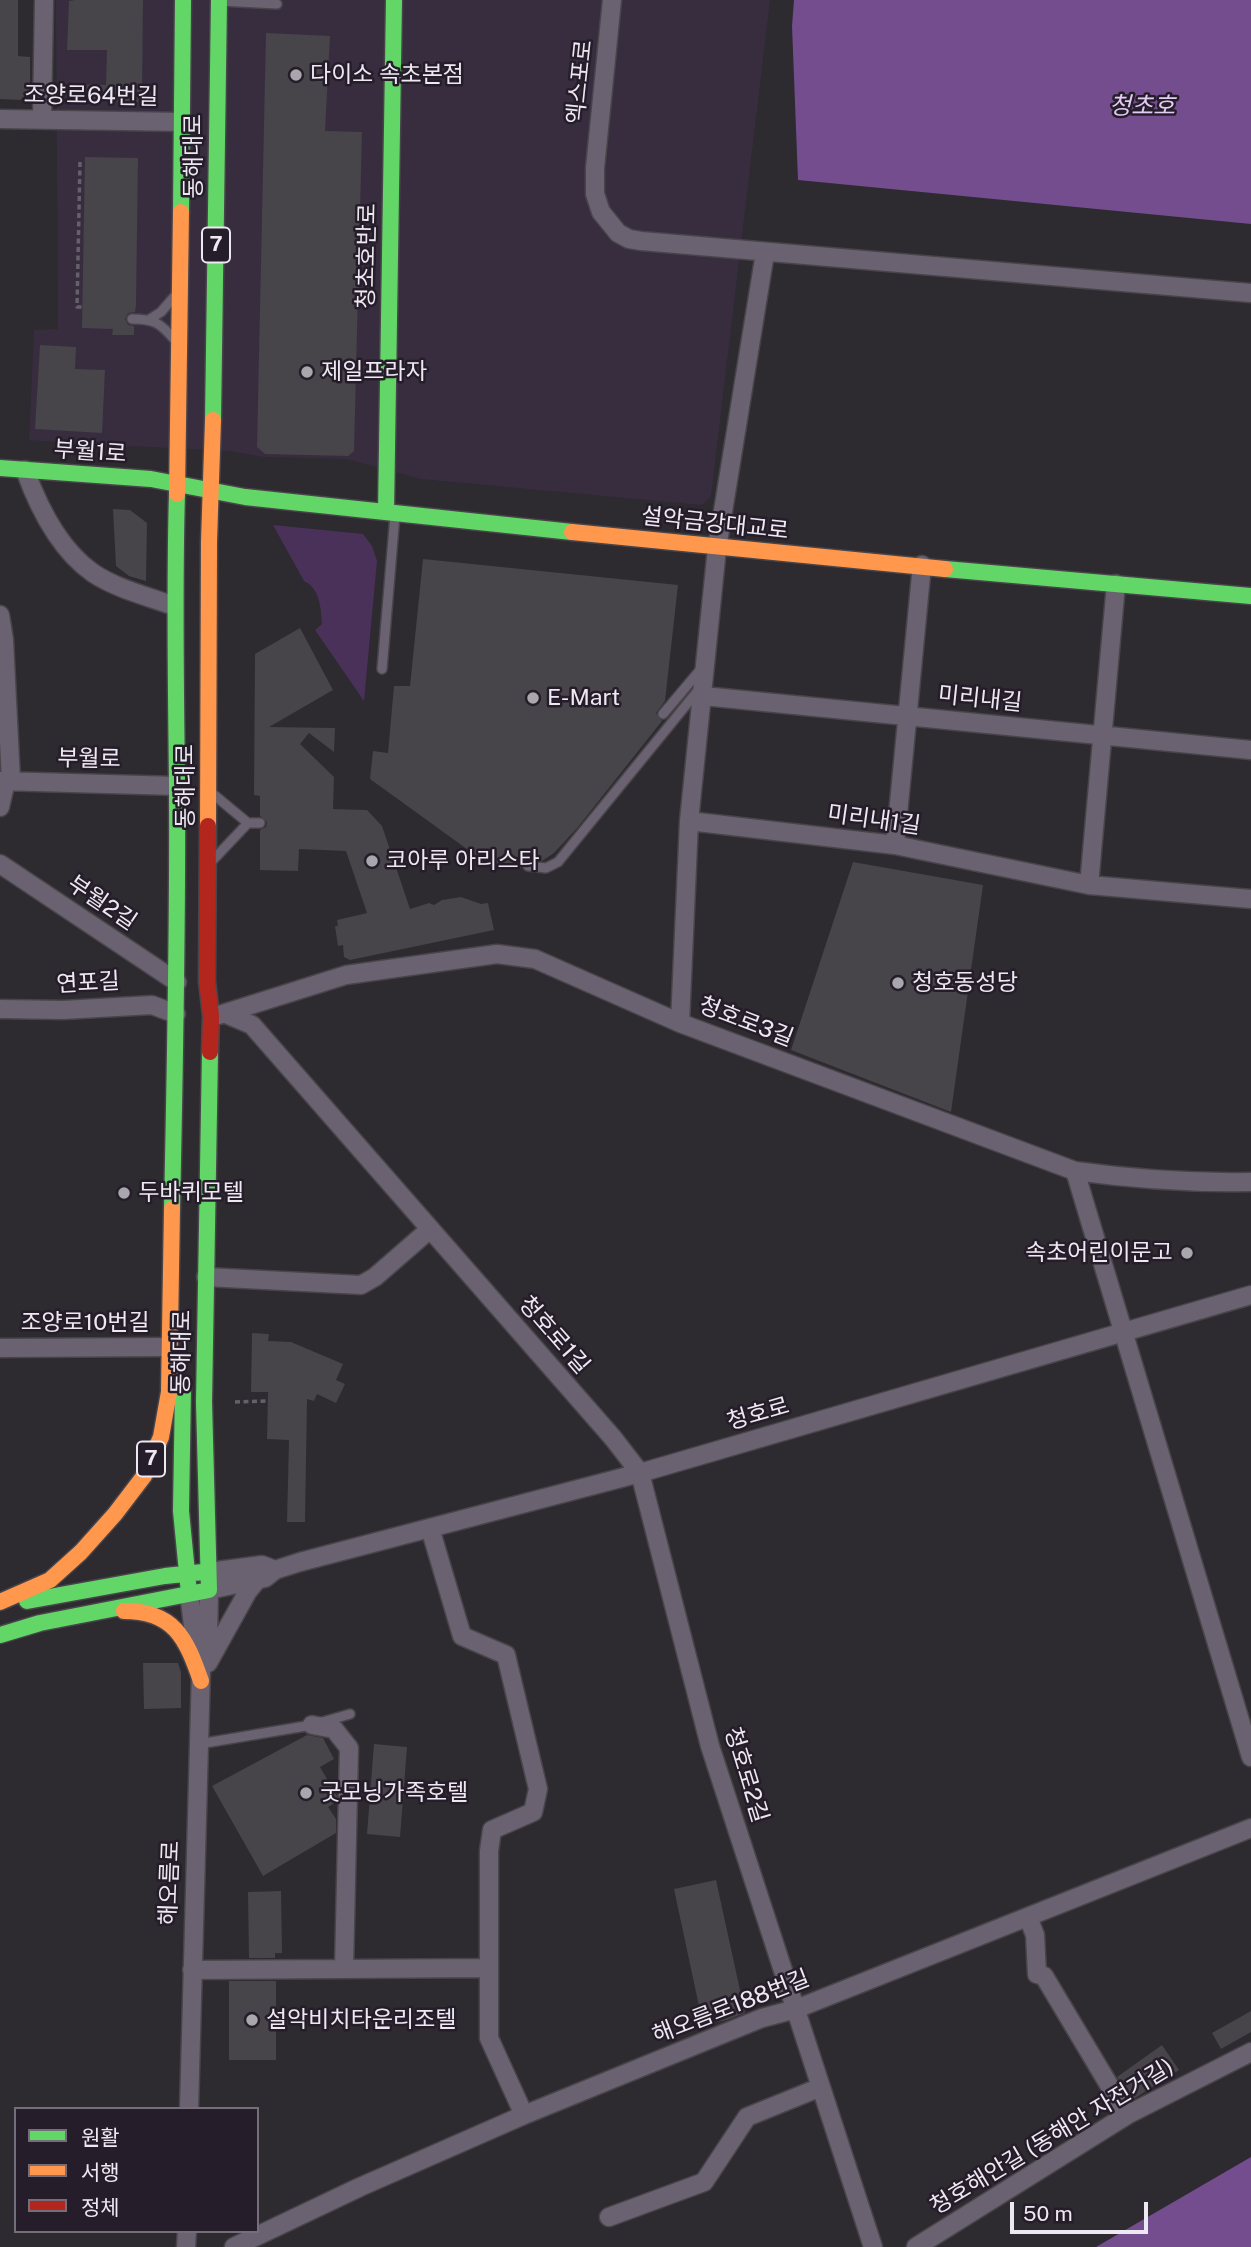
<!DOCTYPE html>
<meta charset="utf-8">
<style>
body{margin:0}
#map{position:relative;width:1251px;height:2247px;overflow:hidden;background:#2d2a30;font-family:"Public Sans","Noto Sans KR",sans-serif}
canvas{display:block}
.legend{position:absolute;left:14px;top:2107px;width:245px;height:126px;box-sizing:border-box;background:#251d2a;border:2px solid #756e7a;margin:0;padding:9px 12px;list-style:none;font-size:21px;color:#ede8f1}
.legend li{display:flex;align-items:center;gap:14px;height:35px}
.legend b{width:35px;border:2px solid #756e7a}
.scale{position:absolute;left:1010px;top:2202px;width:138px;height:32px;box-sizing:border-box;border:4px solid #ede8f1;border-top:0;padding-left:9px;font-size:21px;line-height:24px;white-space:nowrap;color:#ede8f1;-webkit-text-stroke:5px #251d2a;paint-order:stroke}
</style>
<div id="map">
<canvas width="1251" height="2247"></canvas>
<ul class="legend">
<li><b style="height:9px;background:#63d668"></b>원활</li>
<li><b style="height:9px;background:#ff974d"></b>서행</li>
<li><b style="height:9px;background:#b3261e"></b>정체</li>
</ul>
<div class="scale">50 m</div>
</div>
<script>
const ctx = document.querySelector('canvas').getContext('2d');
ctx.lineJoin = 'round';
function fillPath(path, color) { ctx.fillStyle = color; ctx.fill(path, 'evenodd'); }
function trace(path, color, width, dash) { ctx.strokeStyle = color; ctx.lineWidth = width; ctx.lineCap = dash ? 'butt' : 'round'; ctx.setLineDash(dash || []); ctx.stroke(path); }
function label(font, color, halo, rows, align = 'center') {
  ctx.font = font + ' "Public Sans","Noto Sans KR",sans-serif'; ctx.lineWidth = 5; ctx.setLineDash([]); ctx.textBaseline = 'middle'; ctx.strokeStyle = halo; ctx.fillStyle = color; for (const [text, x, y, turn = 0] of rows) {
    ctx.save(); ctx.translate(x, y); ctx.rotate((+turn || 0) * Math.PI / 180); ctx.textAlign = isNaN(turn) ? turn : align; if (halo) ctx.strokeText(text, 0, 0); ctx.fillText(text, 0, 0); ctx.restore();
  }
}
const built = new Path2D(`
 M56,0h714l-59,496 -9,9 -281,-26 -74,-20 -83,-2 -35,-6 -97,-5 -5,1 -98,-7 5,-110 24,-1z`);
const green = new Path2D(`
 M273,525l90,9 9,12 5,15 -13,140 -49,-71 7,-6c-1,-15 -2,-36 -18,-43z`);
const water = new Path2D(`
 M794,0h457v224l-453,-44 -6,-154z
 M1251,2157v90h-155z`);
const building = new Path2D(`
 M0,0h18v56l12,1v34l-10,9 -20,-1z
 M75,0h68l-1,94h-3l-1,8 -69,-1 1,-17 36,1 1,-35h-40l2,-49z
 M266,33l64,3 -5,95 37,1 -8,319 -6,5 -83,-2 -8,-7z
 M85,157l53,1 -2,147 -1,7 -7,1 -3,6 3,6 6,1v9h-22l1,-6 -31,-1z
 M40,345l36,2 -1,22 30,1 -3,63 -67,-4z
 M113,509l17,1 17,13 -1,58 -17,-5 -13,-10z
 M423,559l255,26 -13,116 -9,12 6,8 -84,106 -24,26 -12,8 -16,-2 -4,3 -1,6 -16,1 -16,-4 -119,-86 3,-28 15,2 6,-67h16z
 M300,628l33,62 -64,37 66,1 -1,24 -25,-19 -9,11 34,33 -1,32 34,1 15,16 28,83 19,-6 5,2 8,-5 19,-3 20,7 7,-1 6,27 -144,30 -6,-3 -1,-12 -5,1 -3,-20h3l-1,-6 30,-7 -21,-62 -47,-2 -1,22 -38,-1v-40l6,-3 1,-5 -7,-6v-20l-6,-1 1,-141z
 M853,862l130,23 -32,227 -160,-62z
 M252,1333l17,1 -1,7 23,1 52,22 -7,16 9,4 -9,19 -19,-9 -3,7 -7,-2 -2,123h-18l2,-82 -22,-1 1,-47h-17z
 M143,1663h35l3,9v36l-37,1z
 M307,1735l16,3 11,21 -14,8 17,29 -1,6 -8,5 8,12v14l-73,43 -51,-90z
 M374,1744l33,3 -7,90 -33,-3z
 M716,1880l29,133 -18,7 -24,5 -29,-136z
 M281,1891l1,62h-7v5h-26l-1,-66z
 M229,1981h47v79h-47z
 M1251,2011v21l-30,17 -9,-16z
 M1162,2045l17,25 -47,30 -15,-23z`);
const path = new Path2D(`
 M80,162l-3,145h5
 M235,1402l33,-1`);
const lane = new Path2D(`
 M220,1l57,3
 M132,319c23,0 28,4 43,21
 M150,319l11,-7 13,-15
 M382,669l13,-154
 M663,714l38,-45
 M213,794l35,29h12
 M213,860l35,-37
 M528,866l18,2 12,-6 142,-174
 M199,1744l113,-19 38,-11`);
const street = new Path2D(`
 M612,0l-17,168v26l6,18 17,21 11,6 12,2 610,52
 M0,119l182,3
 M42,119l2,-119
 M25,470c13,36 35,80 68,103 24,16 54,23 81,33
 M0,615l4,25 7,141
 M703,696l548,54
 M0,781l177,5
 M0,807l6,-26
 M689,821l206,24 194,40 162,14
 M895,845l27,-280
 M0,864l177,118
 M1089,885l27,-301
 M0,1009l63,1 89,-5 24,9
 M226,1014l26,11 361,413 27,35 70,273 163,501
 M219,1015l127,-40 151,-21 38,5 145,64 395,148c58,8 117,12 176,11
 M680,1023l9,-202 28,-273 48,-295
 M1075,1171l176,586
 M206,1277l155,8 14,-8 54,-47
 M0,1348l169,-1
 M430,1528l32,108 44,19 32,134 -5,23 -41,18 -3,21v187l35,77
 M209,1572l53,-7 13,5
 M189,1593l6,49 5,11
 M208,1663l40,-72 9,-11
 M312,1725l22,4 15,19 -5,221
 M1028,1917l7,18 2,39 7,2 83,139
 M192,1970l297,-2
 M189,2109l12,-438 7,-30 1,-51 56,-12 10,-8 25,-8 340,-89 611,-178
 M609,2217l95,-35 43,-65 74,-30
 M186,2247l1,-16
 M234,2247l126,-60 164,-72 238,-97 34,-9 455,-181
 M916,2247l211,-132 124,-63`);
const fast = new Path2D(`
 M181,212l2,-212
 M213,420l6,-420
 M0,468l151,11 94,18 327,35
 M386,512l8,-512
 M945,569l306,27
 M172,1209c3,-141 6,-282 5,-424 -1,-97 -3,-194 0,-291
 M183,1388l-2,123 8,82
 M27,1601l138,-25 38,-4
 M0,1635l40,-12 169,-33 -5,-188 6,-350`);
const slow = new Path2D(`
 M177,494l4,-282
 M572,532l373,37
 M208,826l1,-284 4,-122
 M0,1602l50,-22 31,-28 34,-38 29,-38 17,-39 8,-45 3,-183
 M124,1611c50,0 62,27 77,70`);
const jam = new Path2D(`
 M208,826l-1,155 4,35 -1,36`);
const markers = [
 [296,75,7,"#aaa6ad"],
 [307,372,7,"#aaa6ad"],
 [533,698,7,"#aaa6ad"],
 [372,861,7,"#aaa6ad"],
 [898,983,7,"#aaa6ad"],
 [124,1193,7,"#aaa6ad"],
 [1187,1253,7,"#aaa6ad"],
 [306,1793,7,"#aaa6ad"],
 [252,2020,7,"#aaa6ad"]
];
const shields = [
 [216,245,28],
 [151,1459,28]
];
const shieldNames = [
 ["7",216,245],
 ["7",151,1459]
];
const poiNames = [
 ["다이소 속초본점",310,75],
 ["제일프라자",321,372],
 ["E-Mart",547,698],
 ["코아루 아리스타",386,861],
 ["청호동성당",912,983],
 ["두바퀴모텔",138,1193],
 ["속초어린이문고",1173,1253,"right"],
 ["굿모닝가족호텔",320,1793],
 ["설악비치타운리조텔",266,2020]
];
const streetNames = [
 ["엑스포로",580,82,-84],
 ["조양로64번길",91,96,1],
 ["동해대로",194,156,-90],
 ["청초호반로",367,256,-89],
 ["부월1로",90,452,4],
 ["설악금강대교로",715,524,6],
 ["미리내길",980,699,6],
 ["부월로",89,759,1],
 ["동해대로",186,786,-90],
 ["미리내1길",874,820,8],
 ["부월2길",102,903,34],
 ["연포길",88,983,-3],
 ["청호로3길",746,1022,21],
 ["조양로10번길",85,1323],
 ["청호로1길",554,1335,49],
 ["동해대로",182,1352,-89],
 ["청호로",758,1414,-16],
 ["청호로2길",746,1775,73],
 ["해오름로",170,1883,-88],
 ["해오름로188번길",731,2007,-21],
 ["청호해안길 (동해안 자전거길)",1052,2137,-31]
];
const waterNames = [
 ["청초호",1142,107]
];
fillPath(built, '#372d3f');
fillPath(green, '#4a315a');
fillPath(water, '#744d8e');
fillPath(building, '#47444a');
trace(lane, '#48454a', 12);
trace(street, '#48454a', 21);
trace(fast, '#48454a', 19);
trace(slow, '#48454a', 19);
trace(jam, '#48454a', 19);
trace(path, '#65606a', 3.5, [5, 3.5]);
trace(lane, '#6a6271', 9);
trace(street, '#6a6271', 18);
trace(fast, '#63d668', 16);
trace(slow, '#ff974d', 16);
trace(jam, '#b3261e', 16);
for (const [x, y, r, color] of markers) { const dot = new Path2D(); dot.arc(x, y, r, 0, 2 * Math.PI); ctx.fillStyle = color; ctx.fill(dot); trace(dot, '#251d2a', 2.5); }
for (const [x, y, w] of shields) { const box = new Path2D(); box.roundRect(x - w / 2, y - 17.5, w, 35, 5); ctx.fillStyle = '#251d2a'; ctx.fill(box); trace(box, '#ede8f1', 2); }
label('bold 21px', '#ede8f1', null, shieldNames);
label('23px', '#ede8f1', '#251d2a', poiNames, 'left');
label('23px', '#ede8f1', '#251d2a', streetNames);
label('italic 24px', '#e3ccf4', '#251d2a', waterNames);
</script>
